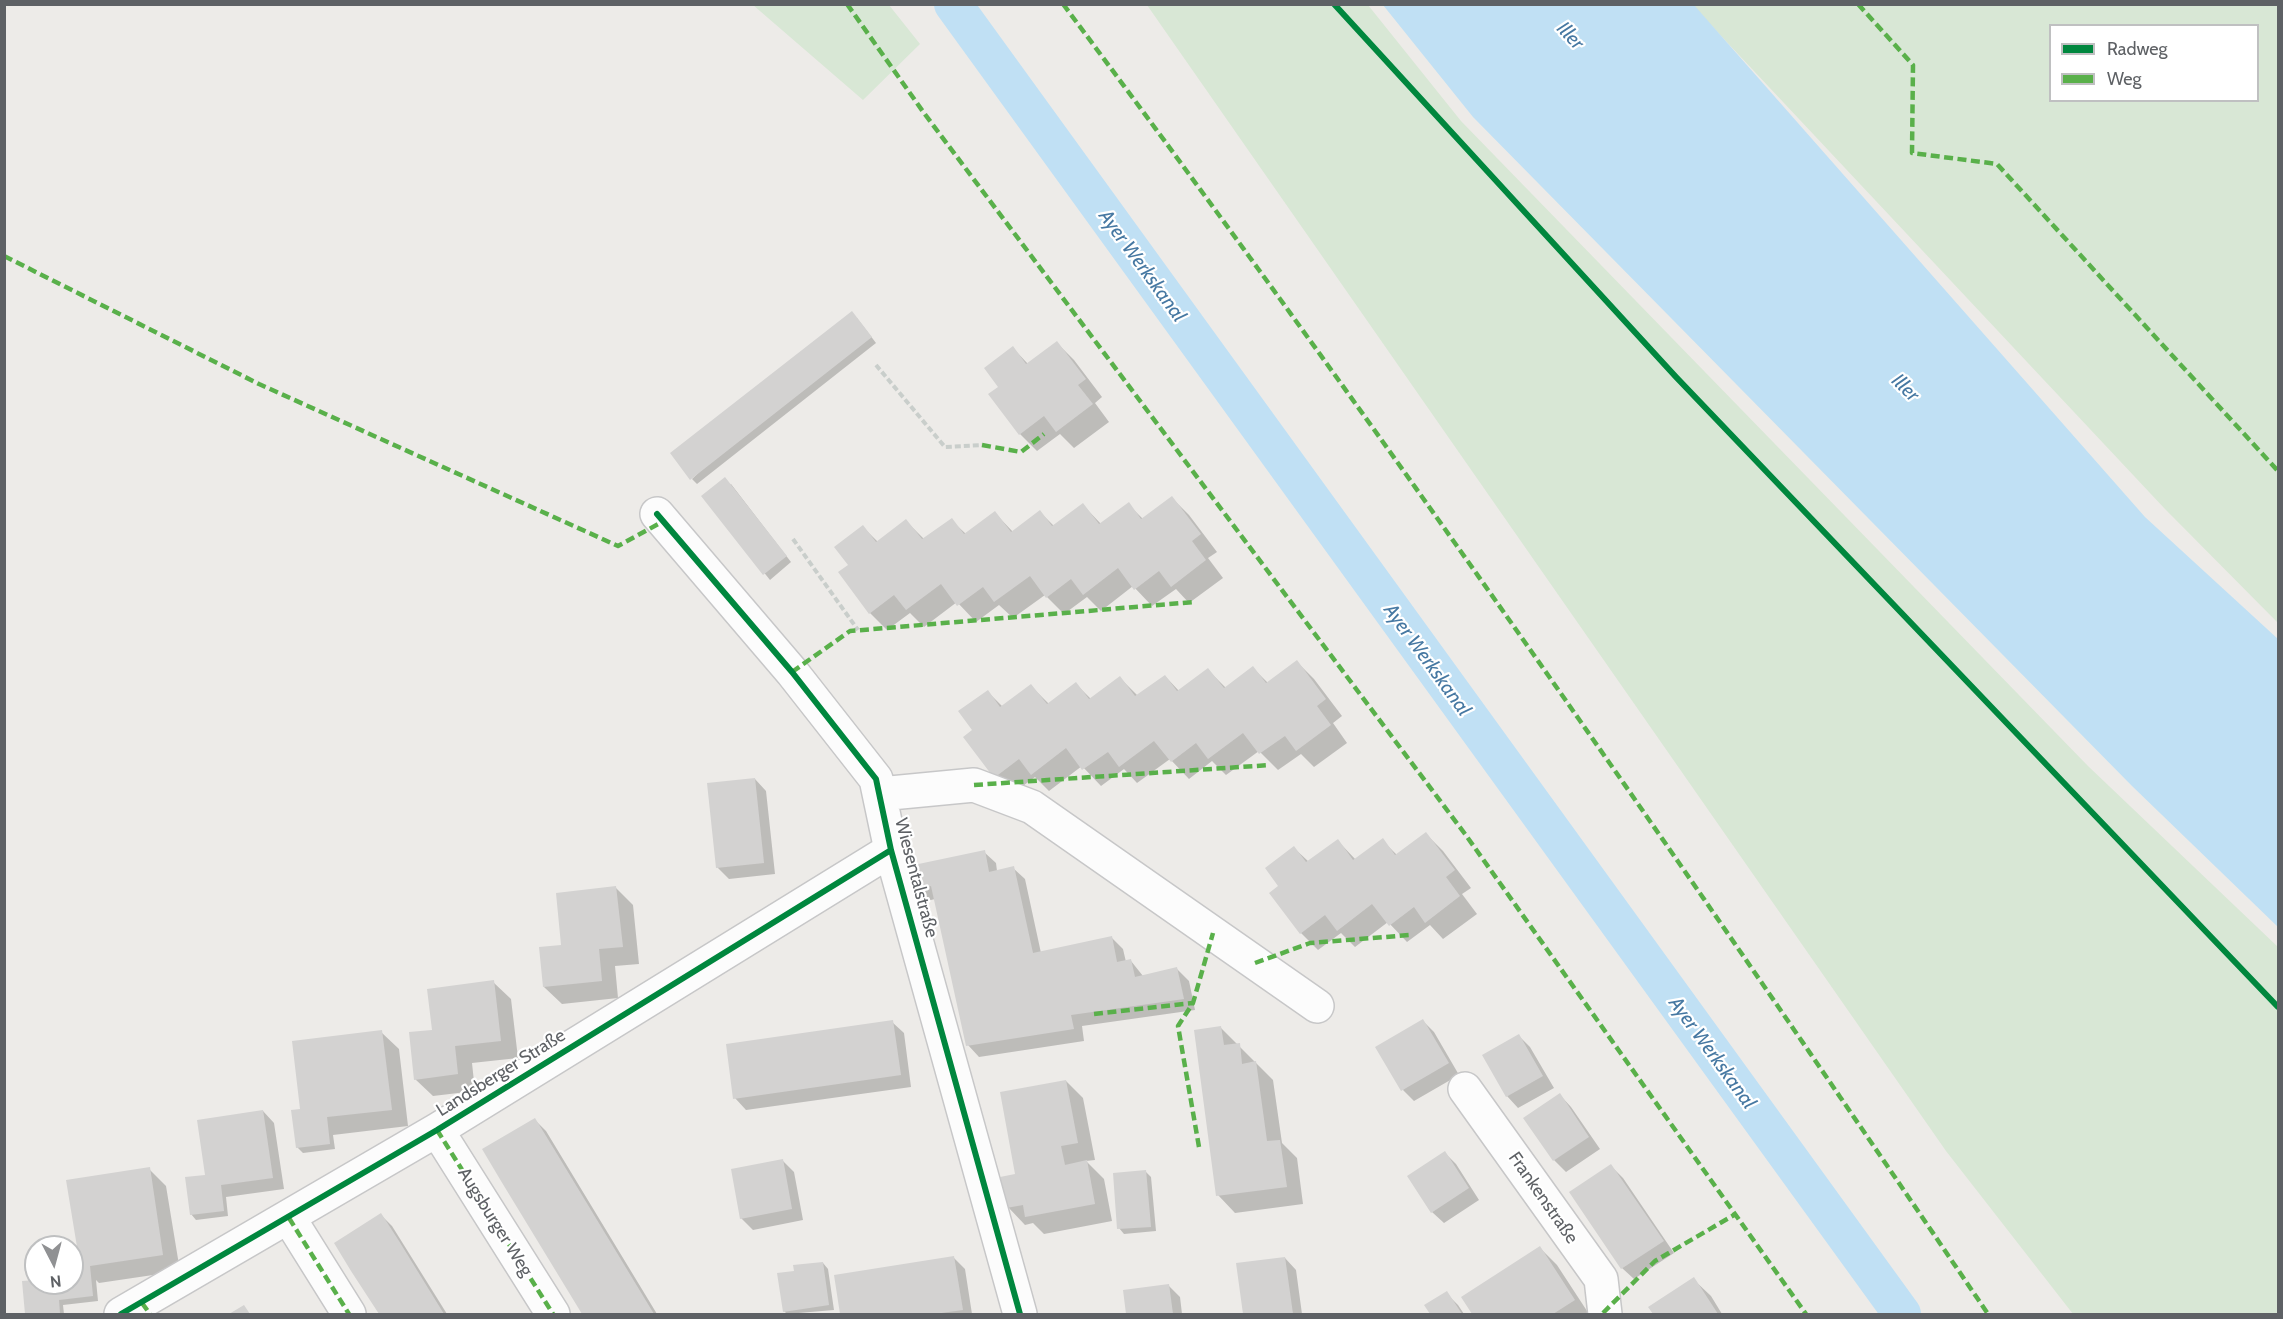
<!DOCTYPE html>
<meta charset="utf-8">
<style>
body{margin:0}
#map{position:relative;width:2283px;height:1319px;overflow:hidden;background:#edebe8;font-family:Cabin,sans-serif}
canvas{display:block}
.frame{position:absolute;inset:0;border:6px solid #5e6165;pointer-events:none}
.legend{position:absolute;left:2049px;top:24px;width:210px;height:78px;box-sizing:border-box;background:#fff;border:2px solid #bfc0c1;margin:0;padding:8px 10px;list-style:none;font-size:18px;color:#5e6165}
.legend li{display:flex;align-items:center;gap:12px;height:30px}
.legend b{width:30px;border:2px solid #bfc0c1}
.north{position:absolute;left:24px;top:1235px;width:60px;height:60px;box-sizing:border-box;background:#fff;border:2px solid #bfc0c1;border-radius:50%;rotate:174deg;font-size:16px;font-weight:700;line-height:24px;text-align:center;color:#5e6165}
.north::after{content:'';display:block;margin:auto;width:21px;height:27px;background:#909193;clip-path:polygon(50% 0,100% 100%,50% 72%,0 100%)}
</style>
<div id="map">
<canvas width="2283" height="1319"></canvas>
<div class="frame"></div>
<ul class="legend">
<li><b style="height:8px;background:#00873e"></b>Radweg</li>
<li><b style="height:8px;background:#59b04a"></b>Weg</li>
</ul>
<div class="north">N</div>
</div>
<script>
const ctx = document.querySelector('canvas').getContext('2d');
ctx.lineJoin = 'round';
function fillPath(path, color) { ctx.fillStyle = color; ctx.fill(path, 'evenodd'); }
function trace(path, color, width, dash) { ctx.strokeStyle = color; ctx.lineWidth = width; ctx.lineCap = dash ? 'butt' : 'round'; ctx.setLineDash(dash || []); ctx.stroke(path); }
function label(font, color, halo, rows, align = 'center') {
  ctx.font = font + ' Cabin,sans-serif'; ctx.lineWidth = 4.5; ctx.setLineDash([]); ctx.textBaseline = 'middle'; ctx.strokeStyle = halo; ctx.fillStyle = color; for (const [text, x, y, turn = 0] of rows) {
    ctx.save(); ctx.translate(x, y); ctx.rotate((+turn || 0) * Math.PI / 180); ctx.textAlign = isNaN(turn) ? turn : align; if (halo) ctx.strokeText(text, 0, 0); ctx.fillText(text, 0, 0); ctx.restore();
  }
}
const green = new Path2D(`
 M753,5h136l31,39 -57,56z
 M1147,5h221l93,116 627,645 190,181v367h-205l-127,-163z
 M1692,5h586v618l-113,-114zM2050,26h208v74h-208z`);
const water = new Path2D(`
 M1383,5h311l451,512 133,122v288l-146,-141 -659,-669z`);
const shadow = new Path2D(`
 M857,318l19,25 -179,141 -5,-5z
 M1057,343l17,17 28,37 -7,6 14,19 -35,26 -14,-14 -23,17 -17,-17 -7,-86 15,16z
 M731,484l60,78 -21,18 -67,-84z
 M1172,498l17,17 28,37 -9,6 15,20 -34,25 -13,-14 -24,17 -19,-20 -32,25 -14,-14 -23,17 -19,-19 -32,23 -14,-13 -23,17 -19,-20 -33,25 -14,-14 -23,17 -17,-17 -20,-47 13,-39 15,15 28,-21 18,18 27,-19 15,14 29,-21 18,19 27,-20 15,15 28,-22 18,19 27,-20 15,15z
 M1297,662l17,17 28,37 -9,7 14,20 -33,24 -13,-13 -23,16 -19,-19 -33,24 -14,-14 -23,18 -19,-20 -33,24 -13,-14 -23,17 -19,-20 -33,25 -14,-14 -23,17 -17,-17 -21,-47 14,-38 15,15 28,-21 18,18 27,-20 15,15 29,-21 18,18 27,-20 14,15 29,-21 18,18 27,-20 15,15z
 M755,779l11,12 9,83 -46,5 -12,-12z
 M1426,834l17,17 28,37 -9,6 15,20 -34,25 -13,-14 -23,17 -19,-20 -33,25 -14,-14 -23,17 -17,-17 -21,-47 14,-38 15,14 29,-21 18,19 26,-20 15,15z
 M984,852l12,11 1,8 16,-3 12,11 16,74 70,-16 12,12 3,13 5,-1 12,15 34,-7 12,12 6,29 -113,16 2,15 -105,16 -11,-12 -33,-146 -8,2 -11,-12z
 M615,887l18,18 6,59 -24,2 3,32 -56,6 -18,-17 19,-41z
 M493,982l18,17 7,59 -46,5 3,28 -42,5 -18,-17 18,-48z
 M1423,1021l11,11 25,43 -45,26 -11,-11z
 M892,1022l12,11 7,54 -165,23 -11,-12z
 M1221,1028l52,52 9,63 15,15 6,46 -68,9 -17,-18z
 M381,1032l18,17 9,77 -75,9 2,14 -32,4 -6,-6z
 M1519,1036l11,11 24,41 -36,20 -11,-12z
 M1066,1081l17,17 12,62 -9,1 18,18 8,42 -68,13 -11,-11 -8,2 -17,-18 8,-32z
 M1560,1095l11,12 29,42 -34,23 -12,-12 -28,-42z
 M263,1111l11,12 10,66 -58,8 2,19 -32,4 -5,-6 16,-38z
 M535,1120l11,11 111,183h-73l-100,-164z
 M1445,1153l11,11 23,36 -35,23 -12,-11z
 M783,1161l11,11 9,48 -50,10 -12,-12z
 M1611,1166l12,12 51,75 -40,26 -12,-11z
 M149,1169l17,17 14,85 -81,12 -3,-3 2,21 -35,4 1,9h-37l-4,-31h49v-22h6z
 M1146,1172l5,5 5,54 -32,3 -5,-6z
 M381,1215l11,11 55,88h-66l-45,-71z
 M1540,1248l17,17 32,49h-115l-11,-16z
 M954,1258l11,11 7,45h-130l-6,-37z
 M1285,1258l11,12 6,44h-57l-7,-49z
 M823,1263l5,6 6,41 -47,4 -3,-3 12,-39z
 M1693,1279l18,17 11,18h-67l-5,-7z
 M1168,1285l12,12 2,17h-54l-3,-23z
 M1446,1293l12,12 6,9h-32l-5,-8z`);
const canal = new Path2D(`
 M953,4l949,1310`);
const building = new Path2D(`
 M852,311l20,26 -182,143 -20,-27z
 M1057,341l29,38 -8,6 15,19 -37,28 -12,-16 -25,19 -31,-41 10,-7 -14,-19 29,-22 13,18z
 M725,477l62,79 -24,19 -62,-79z
 M1172,496l29,38 -9,7 14,19 -35,27 -12,-16 -25,19 -16,-22 -35,27 -12,-16 -25,19 -16,-22 -36,26 -11,-15 -26,19 -16,-22 -35,26 -12,-15 -25,19 -31,-42 10,-7 -14,-18 29,-22 13,17 30,-23 16,20 30,-21 12,16 31,-23 16,21 29,-22 12,16 31,-23 16,21 30,-22 12,17z
 M1297,660l29,39 -9,7 14,19 -35,26 -11,-15 -26,18 -16,-21 -35,26 -12,-16 -25,19 -17,-21 -35,26 -11,-15 -26,18 -16,-22 -35,27 -12,-16 -25,19 -31,-41 9,-7 -14,-19 30,-21 12,17 31,-23 16,20 29,-22 13,17 31,-23 15,20 30,-21 12,16 31,-23 16,20 29,-22 13,17z
 M755,778l9,85 -48,5 -9,-85z
 M1426,832l29,38 -9,7 14,19 -35,27 -11,-16 -25,19 -17,-22 -35,27 -12,-16 -25,19 -31,-41 9,-7 -13,-18 29,-22 12,16 32,-23 15,21 30,-22 12,17z
 M985,850l4,22 25,-6 19,87 79,-17 5,26 14,-3 4,18 42,-10 7,32 -113,16 3,14 -108,17 -35,-160 -16,4 -6,-24z
 M616,886l7,61 -24,2 3,32 -59,6 -4,-40 22,-2 -5,-52z
 M494,980l7,61 -46,5 3,28 -44,6 -5,-48 23,-2 -5,-41z
 M1423,1019l26,44 -48,28 -26,-44z
 M893,1020l8,55 -168,24 -7,-55z
 M1221,1026l3,19 16,-2 2,21 14,-3 11,80 13,-1 7,47 -71,9 -22,-166z
 M382,1030l10,80 -65,7 3,27 -34,4 -5,-38 9,-1 -8,-68z
 M1519,1034l24,42 -37,21 -24,-42z
 M1066,1080l12,63 -17,3 4,19 22,-5 8,44 -70,13 -2,-12 -17,3 -6,-31 15,-3 -15,-82z
 M1560,1093l29,44 -36,24 -30,-43z
 M263,1110l10,68 -52,7 3,26 -34,4 -5,-38 20,-2 -8,-55z
 M535,1118l19,31 100,165h-72l-81,-133 -19,-32z
 M1445,1151l24,37 -38,25 -24,-37z
 M783,1159l9,50 -52,10 -9,-50z
 M1611,1164l53,77 -43,28 -52,-77z
 M150,1167l13,88 -73,11 3,30 -34,4 1,14h-35l-3,-33 14,-1v3h36v-23l7,-1 -13,-79z
 M1146,1170l5,57 -34,2 -4,-56z
 M381,1213l18,28 45,73h-65l-28,-43 -17,-28z
 M1540,1246l35,54 -22,14h-81l-11,-17z
 M954,1256l9,54 -29,4h-94l-6,-39z
 M1285,1257l8,57h-50l-7,-51z
 M823,1262l6,43 -46,7 -6,-39 17,-2 -1,-6z
 M1694,1277l24,37h-65l-5,-7z
 M1169,1284l4,30h-47l-3,-24z
 M1447,1291l15,23h-32l-6,-9z
 M244,1305l6,9h-21z`);
const path = new Path2D(`
 M876,365l69,82 37,-2
 M793,539l65,91`);
const minor = new Path2D(`
 M657,514l135,158 84,107 15,71 129,464
 M880,794l94,-9 58,22 285,199
 M1465,1089l136,190 4,35
 M437,1130l116,184
 M289,1218l60,96
 M121,1314l316,-184 454,-280`);
const quiet = new Path2D(`
 M847,4l77,109 541,721 341,480
 M1063,4c320,428 625,868 925,1310
 M1858,4l55,61 -1,88 85,11 281,307
 M4,256l255,128 359,162 44,-24
 M982,445l39,7 23,-18
 M792,672l58,-41 344,-29
 M974,785l296,-20
 M1255,963l55,-20 100,-8
 M1094,1014l99,-11
 M437,1130l116,184
 M1199,1147l-21,-121 15,-23 20,-70
 M289,1218l60,96
 M142,1303l8,11
 M1603,1313l52,-52 79,-46`);
const cycleway = new Path2D(`
 M1334,4l342,373 602,630
 M657,514l135,158 84,107 15,71 129,464
 M121,1314l316,-184 454,-280`);
const streetNames = [
 ["Wiesentalstraße",916,878,75],
 ["Landsberger Straße",501,1073,-32],
 ["Frankenstraße",1543,1198,55],
 ["Augsburger Weg",495,1222,58]
];
const waterNames = [
 ["Iller",1570,36,47],
 ["Ayer Werkskanal",1142,266,54],
 ["Iller",1905,388,45],
 ["Ayer Werkskanal",1427,660,54],
 ["Ayer Werkskanal",1712,1053,54]
];
fillPath(green, '#d8e7d5');
fillPath(water, '#c0e0f4');
fillPath(shadow, '#0003');
trace(canal, '#c0e0f4', 38);
fillPath(building, '#d3d2d1');
trace(minor, '#c7c7c8', 36);
trace(path, '#c9cecb', 4, [6, 3]);
trace(minor, '#fcfcfc', 33);
trace(quiet, '#59b04a', 4.5, [9, 4.5]);
trace(cycleway, '#00873e', 6);
label('18px', '#5e6165', '#fff', streetNames);
label('italic 20px', '#4678a2', '#fff', waterNames);
</script>
